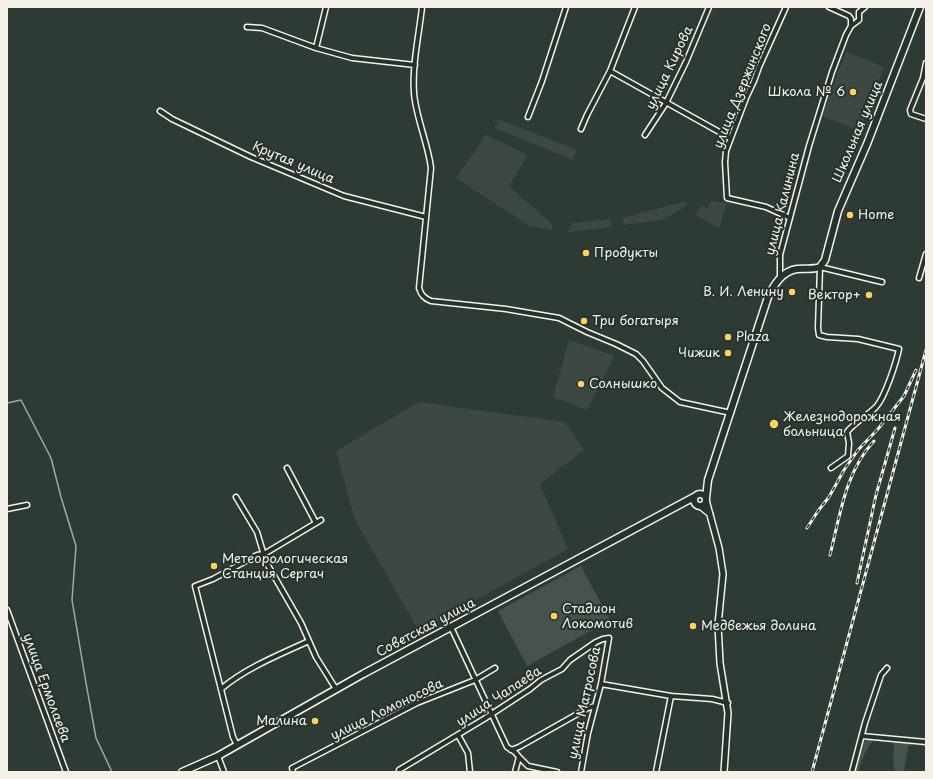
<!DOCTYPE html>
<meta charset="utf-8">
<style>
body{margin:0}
#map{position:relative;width:933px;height:779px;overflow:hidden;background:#2e3b34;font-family:"Playpen Sans",sans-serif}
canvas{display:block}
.frame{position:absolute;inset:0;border:8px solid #f4f1e8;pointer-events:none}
</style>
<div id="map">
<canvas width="933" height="779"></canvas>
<div class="frame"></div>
</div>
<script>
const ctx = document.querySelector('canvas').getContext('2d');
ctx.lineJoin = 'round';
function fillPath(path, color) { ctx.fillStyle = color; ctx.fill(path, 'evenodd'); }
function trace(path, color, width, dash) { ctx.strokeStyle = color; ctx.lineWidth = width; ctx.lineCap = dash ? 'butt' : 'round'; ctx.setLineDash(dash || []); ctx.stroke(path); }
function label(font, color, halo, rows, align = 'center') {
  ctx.font = font + ' "Playpen Sans",sans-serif'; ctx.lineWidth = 4; ctx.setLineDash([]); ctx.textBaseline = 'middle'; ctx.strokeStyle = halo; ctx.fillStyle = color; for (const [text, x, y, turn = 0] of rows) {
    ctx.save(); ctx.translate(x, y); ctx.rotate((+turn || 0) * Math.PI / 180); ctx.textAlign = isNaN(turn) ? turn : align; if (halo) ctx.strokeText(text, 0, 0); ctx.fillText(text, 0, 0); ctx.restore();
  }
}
const built = new Path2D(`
 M846,52l38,15 -24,64 -38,-15z
 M498,119l79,31 -4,10 -78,-32z
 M486,135l42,20 -19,31 42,37 2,7 -24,-4 -73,-48z
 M686,201l1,4 -24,15 -40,5 -1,-7z
 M711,201l16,2 -8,25 -24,-13 6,-10 6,4z
 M611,219l1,8 -45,5 6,-9z
 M569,340l46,16 -28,54 -34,-13z
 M419,402l146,20 19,28 -44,34 28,65 -149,82 -64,-111 -19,-69z`);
const green = new Path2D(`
 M581,566l29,54 -83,46 -29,-55z
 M868,737h3l2,3c-6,9 -13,21 -14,32h-4l7,-28z
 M894,742l19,2 -5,3 -4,25h-9c-3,-9 -1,-20 -1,-30z`);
const stream = new Path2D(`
 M7,403l14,-3 30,58 10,39 15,49 -4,54 14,83 10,55 16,34`);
const minor = new Path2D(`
 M422,7c-3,28 -10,58 -8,86 2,25 14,50 17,75l-12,120c2,7 5,10 12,13l75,8 53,9 28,14 29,12 20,10 7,7 19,27 18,14 51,11
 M786,7l-27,60 -5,14 -8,17 -20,53 -1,11 2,36 39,9 24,11
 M829,7l20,9 2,3v7
 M247,27l15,1 54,20 36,10 63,7
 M316,48l10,-41
 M926,63l-3,15 -13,32 1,4 15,5
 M610,71l120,67
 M160,111l12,8 79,38 93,39 82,21
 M528,117l14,-36 24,-74
 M581,129l6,-14 23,-44 25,-64
 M645,135l21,-32 20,-41 23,-55
 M780,278v-23l29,-109 23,-74 14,-37 5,-9 8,-6v-8l6,-5
 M919,278l7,-24
 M287,468l29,55
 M831,468l17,-12 1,-13 -2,-11c8,-10 20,-16 29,-25 9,-10 20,-44 23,-58l-41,-10 -31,-2 -8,-2 -1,-7 2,-61 62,15
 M236,497l21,35 9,30 35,61 15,34 20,32
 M7,509l20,-4
 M7,610l59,162
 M451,627l56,120 8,5 4,5 -4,15
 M601,684l70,12 41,3 16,4
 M221,689c23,-20 59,-35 88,-48
 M458,735l10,18 2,19
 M862,736l64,6
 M237,745l-4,-8 -38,-151 18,-7 44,-24 7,-1 57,-34
 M511,750l8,-3 69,-39 7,-2
 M218,756l6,16
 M519,757l9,9 29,6
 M293,772l-1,-4 125,-65 58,-23 20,-12
 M399,772v-2l85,-51 46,-30 11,-9 21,-11 8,-9 26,-18 7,-3 6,-1 -8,46 -13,49 -7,39
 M656,772l15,-76
 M852,772l13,-49 16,-48 6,-7`);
const tertiary = new Path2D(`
 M706,500l13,48 4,26 -5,51 2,38 8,50 -4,59
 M700,506l10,8`);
const secondary = new Path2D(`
 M694 500a6 6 0 1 1 12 0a6 6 0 1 1-12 0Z
 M706,498l2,-18 60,-183c6,-12 14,-26 29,-28 9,-1 15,1 23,-2l5,-7 13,-49 29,-67 53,-137
 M182,772l36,-16 145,-82 331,-177`);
const rail = new Path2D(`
 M807,528l11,-17 11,-14 15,-27 14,-20 20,-21 26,-33 12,-26
 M830,555c10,-39 15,-83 44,-114
 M857,583l19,-88 19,-67
 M812,772l114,-422`);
const markers = [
 [853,92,4,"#ffd166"],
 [850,215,4,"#ffd166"],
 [586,253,4,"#ffd166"],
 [792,292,4,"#ffd166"],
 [869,295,4,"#ffd166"],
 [584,321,4,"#ffd166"],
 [728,337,4,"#ffd166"],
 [728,353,4,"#ffd166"],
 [581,384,4,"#ffd166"],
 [774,424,5,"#ffd166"],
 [214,566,4,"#ffd166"],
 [554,616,4,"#ffd166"],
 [693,626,4,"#ffd166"],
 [315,721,4,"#ffd166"]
];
const streetNames = [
 ["улица Кирова",670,68,-64],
 ["улица Дзержинского",743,86,-68],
 ["Школьная улица",858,132,-67],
 ["Крутая улица",293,163,23],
 ["улица Калинина",783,204,-76],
 ["Советская улица",426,628,-28],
 ["улица Ермолаева",46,688,70],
 ["улица Чапаева",499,697,-33],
 ["улица Матросова",585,703,-78],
 ["улица Ломоносова",387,710,-26]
];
const poiNames = [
 ["Школа № 6",845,92,"right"],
 ["Home",858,215],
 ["Продукты",594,253],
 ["В. И. Ленину",784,292,"right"],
 ["Вектор+",861,295,"right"],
 ["Три богатыря",592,321],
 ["Plaza",736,337],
 ["Чижик",720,353,"right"],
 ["Солнышко",589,384],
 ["Железнодорожная",783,417],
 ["больница",783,432],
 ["Метеорологическая",222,559],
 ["Станция Сергач",222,574],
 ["Стадион",562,609],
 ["Локомотив",562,624],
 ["Медвежья долина",701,626],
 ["Малина",307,721,"right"]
];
fillPath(built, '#3c4841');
fillPath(green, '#48524c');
trace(stream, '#a4a8a0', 1.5);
trace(minor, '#f4f1e8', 7);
trace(tertiary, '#f4f1e8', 8);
trace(secondary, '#f4f1e8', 9);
trace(minor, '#26332d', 4);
trace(tertiary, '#26332d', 5);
trace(secondary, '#26332d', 6);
trace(rail, '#f4f1e8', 3);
trace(rail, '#26332d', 1.5, [4.5]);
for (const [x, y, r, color] of markers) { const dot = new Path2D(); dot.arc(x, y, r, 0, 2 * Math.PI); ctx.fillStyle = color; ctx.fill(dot); trace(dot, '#26332d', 1.5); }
label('13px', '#f4f1e8', '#26332d', streetNames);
label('13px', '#f4f1e8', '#26332d', poiNames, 'left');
</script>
